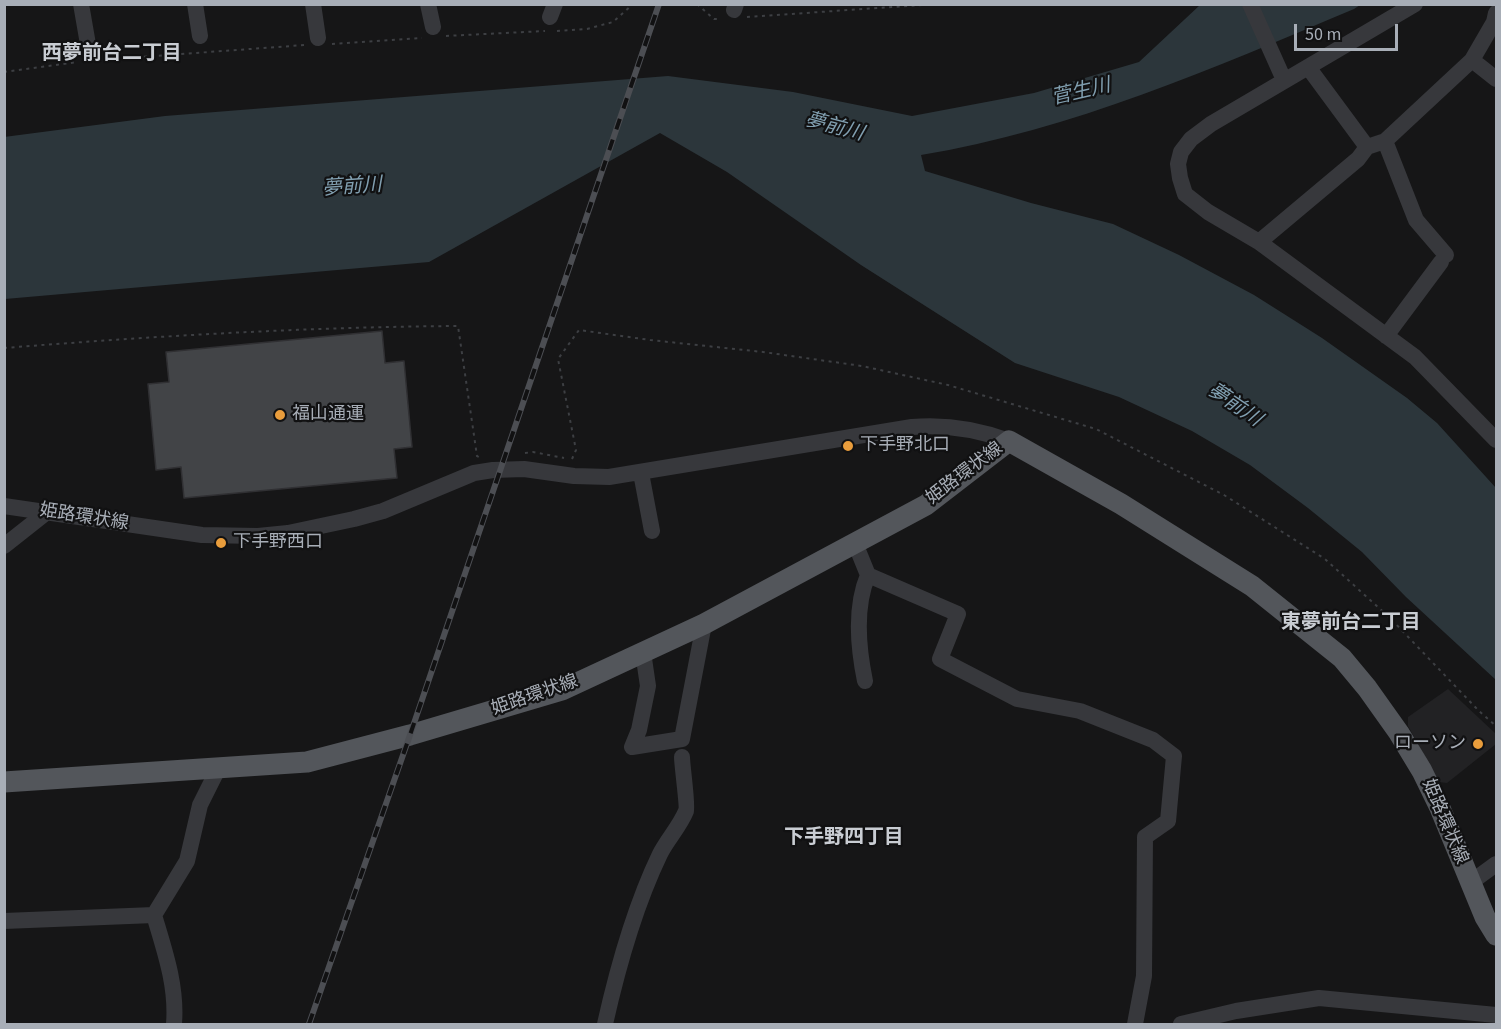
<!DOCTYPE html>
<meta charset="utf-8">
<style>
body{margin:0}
#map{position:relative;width:1501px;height:1029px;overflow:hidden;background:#161617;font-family:"Source Sans 3",sans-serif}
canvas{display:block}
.frame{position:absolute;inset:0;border:6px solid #a8aeb7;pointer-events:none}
.scale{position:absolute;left:1294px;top:24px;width:104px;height:27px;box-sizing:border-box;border:3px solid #a8aeb7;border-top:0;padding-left:8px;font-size:18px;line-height:21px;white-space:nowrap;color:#a8aeb7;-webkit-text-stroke:4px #111112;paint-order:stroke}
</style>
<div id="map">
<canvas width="1501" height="1029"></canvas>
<div class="frame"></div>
<div class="scale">50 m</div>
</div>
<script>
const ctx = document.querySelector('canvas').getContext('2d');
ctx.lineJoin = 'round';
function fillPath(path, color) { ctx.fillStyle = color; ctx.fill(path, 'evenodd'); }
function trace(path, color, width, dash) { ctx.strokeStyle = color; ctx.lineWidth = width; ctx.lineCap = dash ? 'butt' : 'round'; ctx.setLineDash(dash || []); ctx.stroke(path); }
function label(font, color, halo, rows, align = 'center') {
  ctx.font = font + ' "Source Sans 3","Noto Sans JP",sans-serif'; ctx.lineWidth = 4.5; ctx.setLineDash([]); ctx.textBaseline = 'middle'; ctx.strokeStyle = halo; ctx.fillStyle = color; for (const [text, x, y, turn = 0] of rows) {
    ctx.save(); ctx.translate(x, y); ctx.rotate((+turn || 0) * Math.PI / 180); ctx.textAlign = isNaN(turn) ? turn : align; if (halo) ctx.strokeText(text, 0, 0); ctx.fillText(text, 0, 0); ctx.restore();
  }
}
const built = new Path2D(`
 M1448,689l48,45v10l-49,39 -8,-1 -31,-56v-9z`);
const water = new Path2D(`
 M1200,5h160l-6,4c-140,59 -282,121 -433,146l4,16 106,32 82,21 66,31 75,40 68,43 85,60 30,25 59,65v192l-90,-83 -44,-45 -54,-44 -58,-43 -58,-34 -73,-34 -104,-34 -154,-98 -134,-93 -67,-39 -231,129 -424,37 -1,-162 161,-21 503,-40 125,16 119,24 122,-23 105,-31z`);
const building = new Path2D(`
 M382,331l3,32 19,-2 8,86 -18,2 3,29 -213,20 -3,-31 -25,3 -8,-86 21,-2 -3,-30z`);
const path = new Path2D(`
 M697,4l17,15h7
 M747,17l189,-13
 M557,31l30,-2 26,-7 20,-18
 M446,36l99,-5
 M332,44l90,-6
 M99,60l206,-15
 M4,72l74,-10
 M4,348c152,-12 302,-21 454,-22l19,130 2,1
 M525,453l8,-1 31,6
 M572,459l4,-9 -18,-91 21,-29 71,10 113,12 99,14 86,19 148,44 128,66 101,64 66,60 88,92 17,15`);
const minor = new Path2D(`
 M81,4l8,46
 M195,4l5,32
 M313,4l5,34
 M428,4l5,23
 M1250,4l34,76
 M1415,4l-204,120 -20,15 -10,13 -3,12 2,14 5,16 23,18 51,30 156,115 81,83
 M734,10l2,-6
 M550,17l5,-13
 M1472,60l24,19
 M1308,67l59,80
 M1385,141l31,79 30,35
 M1259,242l99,-83 9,-12 18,-6 87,-81 22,-38 2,-9
 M1386,336l55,-74
 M641,473l11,58
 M4,506l198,29 56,1 30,-3 66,-14 29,-8 91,-38 19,-3 31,-1 50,7 35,1 303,-50c35,-3 65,2 97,14
 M855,543l13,32 90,39 -18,45 77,40 63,12 73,29 21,16 -6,65 -23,16 -1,139 -9,48
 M4,546l43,-34
 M643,652l5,34 -9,44 -7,17 50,-8 22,-115
 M865,681c-7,-34 -11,-73 3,-106
 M1470,883l26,-19
 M4,921l150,-6
 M174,1024c3,-38 -9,-72 -20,-109l33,-54 13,-56 19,-38
 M605,1024c13,-58 29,-116 55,-170 7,-14 20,-28 26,-43 2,-5 -4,-45 -4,-54
 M1181,1024l55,-13 83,-13 177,17`);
const major = new Path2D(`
 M4,782l303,-20 103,-27 152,-45 142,-66 222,-119 83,-64 112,63 131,82 90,72 25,30 32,45 23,38 18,37 45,109 11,18`);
const rail = new Path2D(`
 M309,1024l101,-289 249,-731`);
const markers = [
 [280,415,6,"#e99d3c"],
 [848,446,6,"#e99d3c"],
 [221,543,6,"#e99d3c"],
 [1478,744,6,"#e99d3c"]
];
const poiNames = [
 ["福山通運",292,415],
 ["下手野北口",860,446],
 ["下手野西口",233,543],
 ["ローソン",1466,744,"right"]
];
const streetNames = [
 ["姫路環状線",965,474,-37],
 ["姫路環状線",84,518,9],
 ["姫路環状線",535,696,-19],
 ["姫路環状線",1444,822,67]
];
const neighbourhoodNames = [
 ["西夢前台二丁目",112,55],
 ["東夢前台二丁目",1351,624],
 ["下手野四丁目",844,839]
];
const waterNames = [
 ["菅生川",1081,93,-13],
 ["夢前川",834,128,15],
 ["夢前川",352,188,-4],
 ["夢前川",1234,406,34]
];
fillPath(built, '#222224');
fillPath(water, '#2c363b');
fillPath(building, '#424447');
trace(building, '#303033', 1.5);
trace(path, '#3d3f43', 2, [3, 4.5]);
trace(minor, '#37383c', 16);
trace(major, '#53565b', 21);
trace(rail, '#4c4e53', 6);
trace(rail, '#111112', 4, [11]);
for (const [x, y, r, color] of markers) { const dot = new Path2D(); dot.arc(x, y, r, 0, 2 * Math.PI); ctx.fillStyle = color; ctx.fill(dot); trace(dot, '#111112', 2); }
label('18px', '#a8aeb7', '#111112', poiNames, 'left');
label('18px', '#a8aeb7', '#111112', streetNames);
label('bold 20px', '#c9cdd3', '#111112', neighbourhoodNames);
label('italic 20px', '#819fb0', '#111112', waterNames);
</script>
